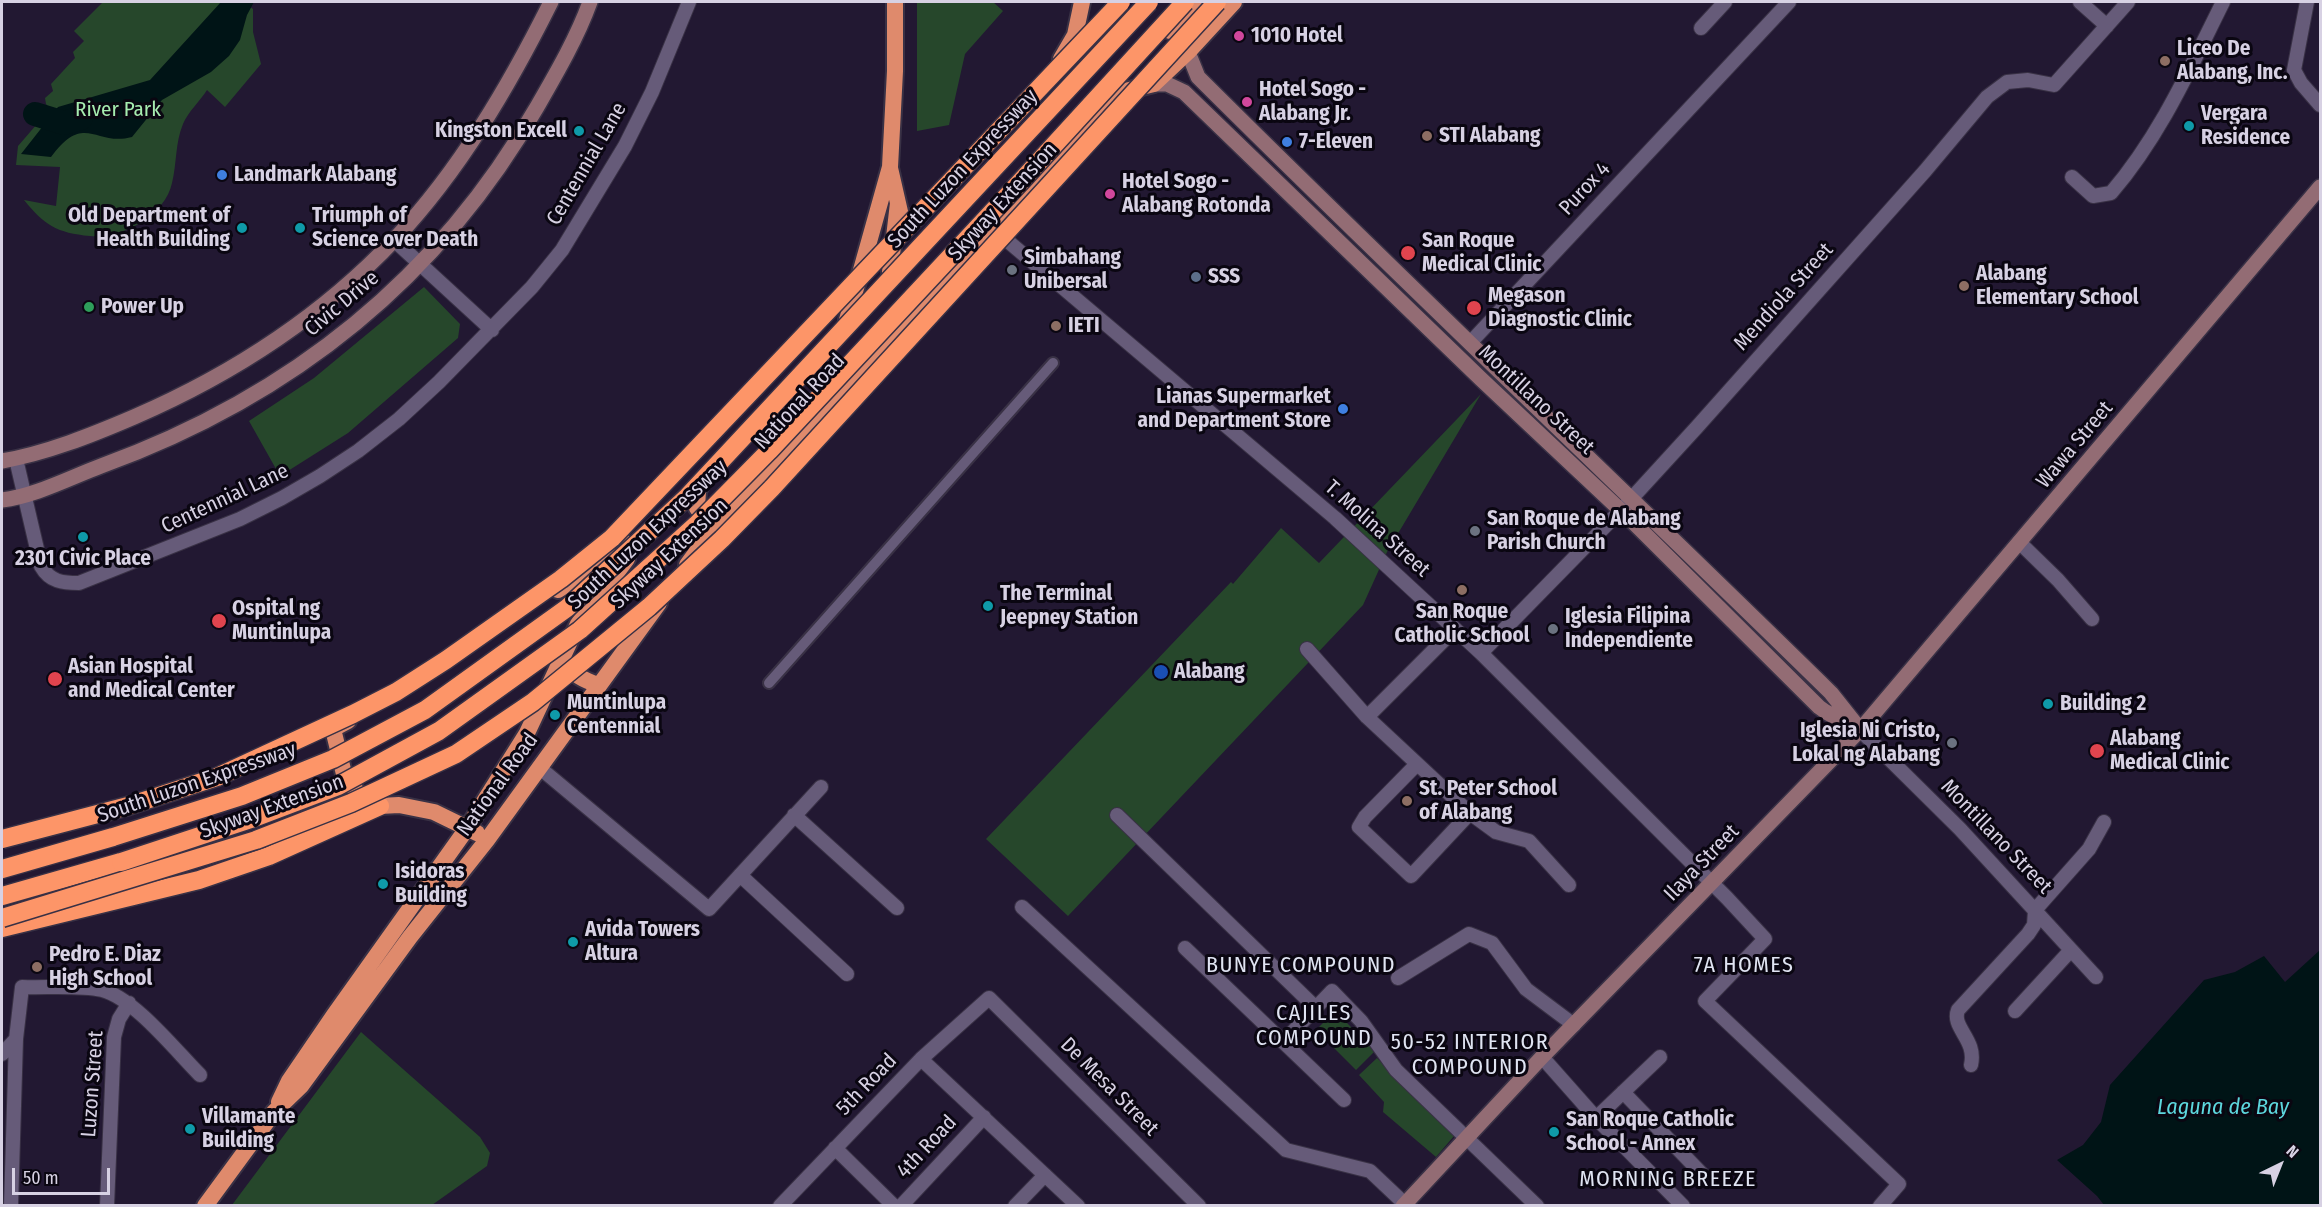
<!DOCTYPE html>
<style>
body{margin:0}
#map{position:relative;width:2322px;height:1207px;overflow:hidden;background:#221832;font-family:"Fira Sans Condensed",sans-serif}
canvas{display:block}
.frame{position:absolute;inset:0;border:3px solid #d7d1e3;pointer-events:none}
.north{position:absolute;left:2250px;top:1135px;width:60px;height:60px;-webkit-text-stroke:4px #0a0611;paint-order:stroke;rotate:43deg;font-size:16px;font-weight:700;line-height:24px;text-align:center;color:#d7d1e3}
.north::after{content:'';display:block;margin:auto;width:21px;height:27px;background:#d7d1e3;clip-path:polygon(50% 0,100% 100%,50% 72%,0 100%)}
.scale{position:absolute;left:12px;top:1168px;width:98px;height:27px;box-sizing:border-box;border:3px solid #d7d1e3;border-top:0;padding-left:8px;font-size:18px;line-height:21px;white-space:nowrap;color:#d7d1e3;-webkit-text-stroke:4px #0a0611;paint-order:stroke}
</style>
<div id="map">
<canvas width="2322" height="1207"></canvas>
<div class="frame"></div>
<div class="north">N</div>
<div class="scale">50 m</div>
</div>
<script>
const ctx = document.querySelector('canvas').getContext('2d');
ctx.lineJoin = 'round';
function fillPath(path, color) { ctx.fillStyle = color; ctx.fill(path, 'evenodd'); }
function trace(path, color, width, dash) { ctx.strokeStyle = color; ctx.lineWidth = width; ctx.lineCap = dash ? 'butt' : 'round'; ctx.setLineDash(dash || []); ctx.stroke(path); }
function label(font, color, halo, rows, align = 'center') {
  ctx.font = font + ' "Fira Sans Condensed",sans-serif'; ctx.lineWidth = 6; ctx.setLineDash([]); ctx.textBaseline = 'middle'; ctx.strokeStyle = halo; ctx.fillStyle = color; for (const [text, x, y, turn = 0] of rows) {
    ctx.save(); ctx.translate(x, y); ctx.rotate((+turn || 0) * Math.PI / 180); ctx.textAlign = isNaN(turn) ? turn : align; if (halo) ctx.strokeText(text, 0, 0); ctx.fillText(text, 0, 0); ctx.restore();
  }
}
const green = new Path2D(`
 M103,2h141l9,7v23l8,32 -36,43 -18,-17c-7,11 -19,22 -24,34 -8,19 -6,39 -11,59 -7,33 -51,56 -82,53 -33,-3 -46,-11 -66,-36l32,6 4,-39 -44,-2 2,-19 32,-37 -4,-5 -1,-6 8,-7 -2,-7 24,-26 -2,-6 11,-11 -10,-10z
 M917,2h76l10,9 -38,43 -16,71 -32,6z
 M424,287l36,37 -2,14 -110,95 -68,43 -31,-55 65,-43z
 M1481,394l-94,158 -24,53 -295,311 -82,-77 245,-257 2,2 48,-56 38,35z
 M1335,1011l40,40 -19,19 -40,-40z
 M361,1032l119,105 10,16 -3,13 -55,39h-200z
 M1377,1058l77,78 -18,21 -53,-45 1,-10 -25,-27z`);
const water = new Path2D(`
 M221,2h33l-7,13 -7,25 -11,16 -18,16 -49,28 -30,37c-37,10 -47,-26 -81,20l-30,-3 37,-47 92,-27z
 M2320,950v255h-216l-7,-9 -40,-36 26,-15 18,-23 9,-37 94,-105 31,-8 29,-16 21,26z`);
const river = new Path2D(`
 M35,114l29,9 17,-5`);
const pedestrian = new Path2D(`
 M769,683l284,-320`);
const minor = new Path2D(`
 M2080,2l27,24
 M2307,2l-13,68 7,13 19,22
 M1701,28l24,-26
 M2072,177l21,19 18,-3c49,-57 79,-125 112,-191
 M997,232l338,286 146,135 246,245 38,41 -60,62 194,183 -19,22
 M394,240l98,90
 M1470,343l319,-341
 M16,459l25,107c9,16 22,17 38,17l161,-64 42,-21 38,-22 38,-25 41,-32 40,-37 93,-95 30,-37 63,-104 27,-54 37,-90
 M2019,542l39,38 34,39
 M1307,649l60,68 103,96 26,19 33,9 40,44
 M1481,653l140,-143 76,-83 228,-256 62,-74 20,-15 21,-2 26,5 74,-83
 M1367,717l88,-88
 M1860,730l100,99 136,148
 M1417,764l-52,53 -6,10 52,49 59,-63
 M540,768l169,141 112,-122
 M794,815l103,93
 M1117,815l199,193
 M740,875l107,99
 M1022,907l264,243 84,21 35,33
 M1185,948l159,152
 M1398,978l71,-44 23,9 34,46 48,36
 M2015,1011l56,-61
 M1283,1042l49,-51 29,30 35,49 141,136
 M2,1054l14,-15
 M1542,1057l54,61 87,88
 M921,1059l157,147
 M1971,1065c6,-26 -20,-37 -13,-55l70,-76 6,-9 1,-15 54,-61 15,-27
 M1623,1092l79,82
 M1596,1118l64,-61
 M835,1148l59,58
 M11,1206l5,-167 6,-52c24,1 57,-2 80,3 32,8 74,61 98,85
 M107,1206l7,-169 5,-18 10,-16
 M780,1206l141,-147 68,-61 210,208
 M901,1206l83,-89
 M1015,1206l30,-31`);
const secondary = new Path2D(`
 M1188,52l10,25 6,6c207,206 419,406 627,610l27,34
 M1154,84h13l17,8 297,287 151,142 187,186 7,5 34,18
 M2,461c45,-8 90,-26 132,-44 97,-42 188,-101 261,-178 65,-69 114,-153 156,-237
 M2,500c33,-4 67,-22 99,-34 187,-68 336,-185 436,-359 19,-33 40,-69 53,-105
 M1403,1206l139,-149 318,-327 460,-543`);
const trunk = new Path2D(`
 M1170,31l28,-29
 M1061,59l14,-24 7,-33
 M898,203l5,22 5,-1 9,-10
 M890,272l8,-69 -8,-35
 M847,320l43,-153 5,-96v-69
 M705,477l-7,14 -1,17 7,7 13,5
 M687,565l32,-44 367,-394 35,-35 33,-8 34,-32 46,-50
 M558,590l50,-32 17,-15
 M565,662c8,13 19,18 33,23
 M348,721l-15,8 12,49 22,25 13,3 19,-1 35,7 43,21
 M279,1102l10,-21 45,-66 134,-188 59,-94 51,-109 49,-65
 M205,1206l69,-94 27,-26 109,-149 77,-97 172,-237`);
const motorway = new Path2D(`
 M2,869l111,-32
 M2,896l119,-34
 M2,928l197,-48 70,-24 111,-50`);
const motorwayBridge = new Path2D(`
 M113,837l129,-41 91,-37 92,-49 142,-102 121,-112 461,-494
 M2,839l126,-33 89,-29 136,-63 43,-22 50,-32 115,-81 51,-41 509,-536
 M121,862l130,-43 87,-33 101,-55 141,-101 116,-105 73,-74 254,-272 162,-177
 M2,918l254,-78 95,-37 105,-49 77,-52 116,-95 73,-68 50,-51 445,-486`);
const markers = [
 [1239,36,6,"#d1479c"],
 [2165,61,6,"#8d6e63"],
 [1247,102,6,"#d1479c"],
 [2189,126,6,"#0f9aa8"],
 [579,131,6,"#0f9aa8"],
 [1427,136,6,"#8d6e63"],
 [1287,142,6,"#3f7fe0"],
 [222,175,6,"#3f7fe0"],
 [1110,194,6,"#d1479c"],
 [242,228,6,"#0f9aa8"],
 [300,228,6,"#0f9aa8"],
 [1408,253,8,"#e0444e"],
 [1012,270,6,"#6b7280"],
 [1196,277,6,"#5c6f8a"],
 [1964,286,6,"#8d6e63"],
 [89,307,6,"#2e9e5b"],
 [1474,308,8,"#e0444e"],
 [1056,326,6,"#8d6e63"],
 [1343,409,6,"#3f7fe0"],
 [1475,531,6,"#6b7280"],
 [83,537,6,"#0f9aa8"],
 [1462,590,6,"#8d6e63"],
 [988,606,6,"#0f9aa8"],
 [219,621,8,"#e0444e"],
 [1553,629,6,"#6b7280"],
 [1161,672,8,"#1a4fb4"],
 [55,679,8,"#e0444e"],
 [2048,704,6,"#0f9aa8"],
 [555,715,6,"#0f9aa8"],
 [1952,743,6,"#6b7280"],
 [2097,751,8,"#e0444e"],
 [1407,801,6,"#8d6e63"],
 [383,884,6,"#0f9aa8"],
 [573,942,6,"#0f9aa8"],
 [37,967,6,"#8d6e63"],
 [190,1129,6,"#0f9aa8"],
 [1554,1132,6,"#0f9aa8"]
];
const poiNames = [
 ["1010 Hotel",1251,36],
 ["Liceo De",2177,49],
 ["Alabang, Inc.",2177,73],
 ["Hotel Sogo -",1259,90],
 ["Alabang Jr.",1259,114],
 ["Vergara",2201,114],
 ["Residence",2201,138],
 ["Kingston Excell",567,131,"right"],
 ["STI Alabang",1439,136],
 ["7-Eleven",1299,142],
 ["Landmark Alabang",234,175],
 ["Hotel Sogo -",1122,182],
 ["Alabang Rotonda",1122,206],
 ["Old Department of",230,216,"right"],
 ["Health Building",230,240,"right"],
 ["Triumph of",312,216],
 ["Science over Death",312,240],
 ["San Roque",1422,241],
 ["Medical Clinic",1422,265],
 ["Simbahang",1024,258],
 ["Unibersal",1024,282],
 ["Alabang",1976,274],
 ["Elementary School",1976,298],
 ["SSS",1208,277],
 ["Megason",1488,296],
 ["Diagnostic Clinic",1488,320],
 ["Power Up",101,307],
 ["IETI",1068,326],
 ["Lianas Supermarket",1331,397,"right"],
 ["and Department Store",1331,421,"right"],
 ["San Roque de Alabang",1487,519],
 ["Parish Church",1487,543],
 ["2301 Civic Place",83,559,"center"],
 ["The Terminal",1000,594],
 ["Jeepney Station",1000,618],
 ["Ospital ng",232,609],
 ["Muntinlupa",232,633],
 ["San Roque",1462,612,"center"],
 ["Catholic School",1462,636,"center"],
 ["Iglesia Filipina",1565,617],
 ["Independiente",1565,641],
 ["Asian Hospital",68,667],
 ["and Medical Center",68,691],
 ["Alabang",1174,672],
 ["Muntinlupa",567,703],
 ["Centennial",567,727],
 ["Building 2",2060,704],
 ["Iglesia Ni Cristo,",1940,731,"right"],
 ["Lokal ng Alabang",1940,755,"right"],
 ["Alabang",2110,739],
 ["Medical Clinic",2110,763],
 ["St. Peter School",1419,789],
 ["of Alabang",1419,813],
 ["Isidoras",395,872],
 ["Building",395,896],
 ["Avida Towers",585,930],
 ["Altura",585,954],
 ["Pedro E. Diaz",49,955],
 ["High School",49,979],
 ["Villamante",202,1117],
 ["Building",202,1141],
 ["San Roque Catholic",1566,1120],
 ["School - Annex",1566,1144]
];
const parkNames = [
 ["River Park",118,110]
];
const streetNames = [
 ["Centennial Lane",587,164,-60],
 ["South Luzon Expressway",963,169,-47],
 ["Purox 4",1585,189,-47],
 ["Skyway Extension",1003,202,-48],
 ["Mendiola Street",1784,297,-48],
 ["Civic Drive",342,304,-40],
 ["Montillano Street",1536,400,43],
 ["National Road",800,402,-47],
 ["Wawa Street",2075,445,-50],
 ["Centennial Lane",225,499,-25],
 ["T. Molina Street",1377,529,42],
 ["South Luzon Expressway",648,535,-43],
 ["Skyway Extension",670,554,-43],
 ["South Luzon Expressway",197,783,-19],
 ["National Road",498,785,-54],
 ["Skyway Extension",272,807,-20],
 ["Montillano Street",1996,837,46],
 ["Ilaya Street",1702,863,-46],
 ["Luzon Street",93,1084,-86],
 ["5th Road",867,1085,-46],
 ["De Mesa Street",1109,1087,45],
 ["4th Road",927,1147,-47]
];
const neighbourhoodNames = [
 ["BUNYE COMPOUND",1301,966],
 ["7A HOMES",1744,966],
 ["CAJILES",1314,1014],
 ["COMPOUND",1314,1039],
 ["50-52 INTERIOR",1470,1043],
 ["COMPOUND",1470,1068],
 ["MORNING BREEZE",1668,1180]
];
const waterNames = [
 ["Laguna de Bay",2223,1108]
];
fillPath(green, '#26472b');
fillPath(water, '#001416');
trace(river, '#001416', 24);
trace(pedestrian, '#393145', 14);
trace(minor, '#393145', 16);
trace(secondary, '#393145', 18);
trace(trunk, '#393145', 20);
trace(motorway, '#393145', 21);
trace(pedestrian, '#665b79', 10);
trace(minor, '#665b79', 14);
trace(secondary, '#936c74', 15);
trace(trunk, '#df8a6c', 16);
trace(motorway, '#fd9568', 18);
trace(motorwayBridge, '#393145', 21, []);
trace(motorwayBridge, '#fd9568', 18);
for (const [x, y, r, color] of markers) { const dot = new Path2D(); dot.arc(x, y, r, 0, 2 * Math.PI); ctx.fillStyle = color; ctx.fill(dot); trace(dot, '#0a0611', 2); }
label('bold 21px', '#d7d1e3', '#0a0611', poiNames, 'left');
label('21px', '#a6ecb0', '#0a0611', parkNames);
label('21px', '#d7d1e3', '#0a0611', streetNames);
ctx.letterSpacing = '1.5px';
label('22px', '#e0e4f2', '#0a0611', neighbourhoodNames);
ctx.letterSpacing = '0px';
label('italic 22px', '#5dd7de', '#0a0611', waterNames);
</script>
